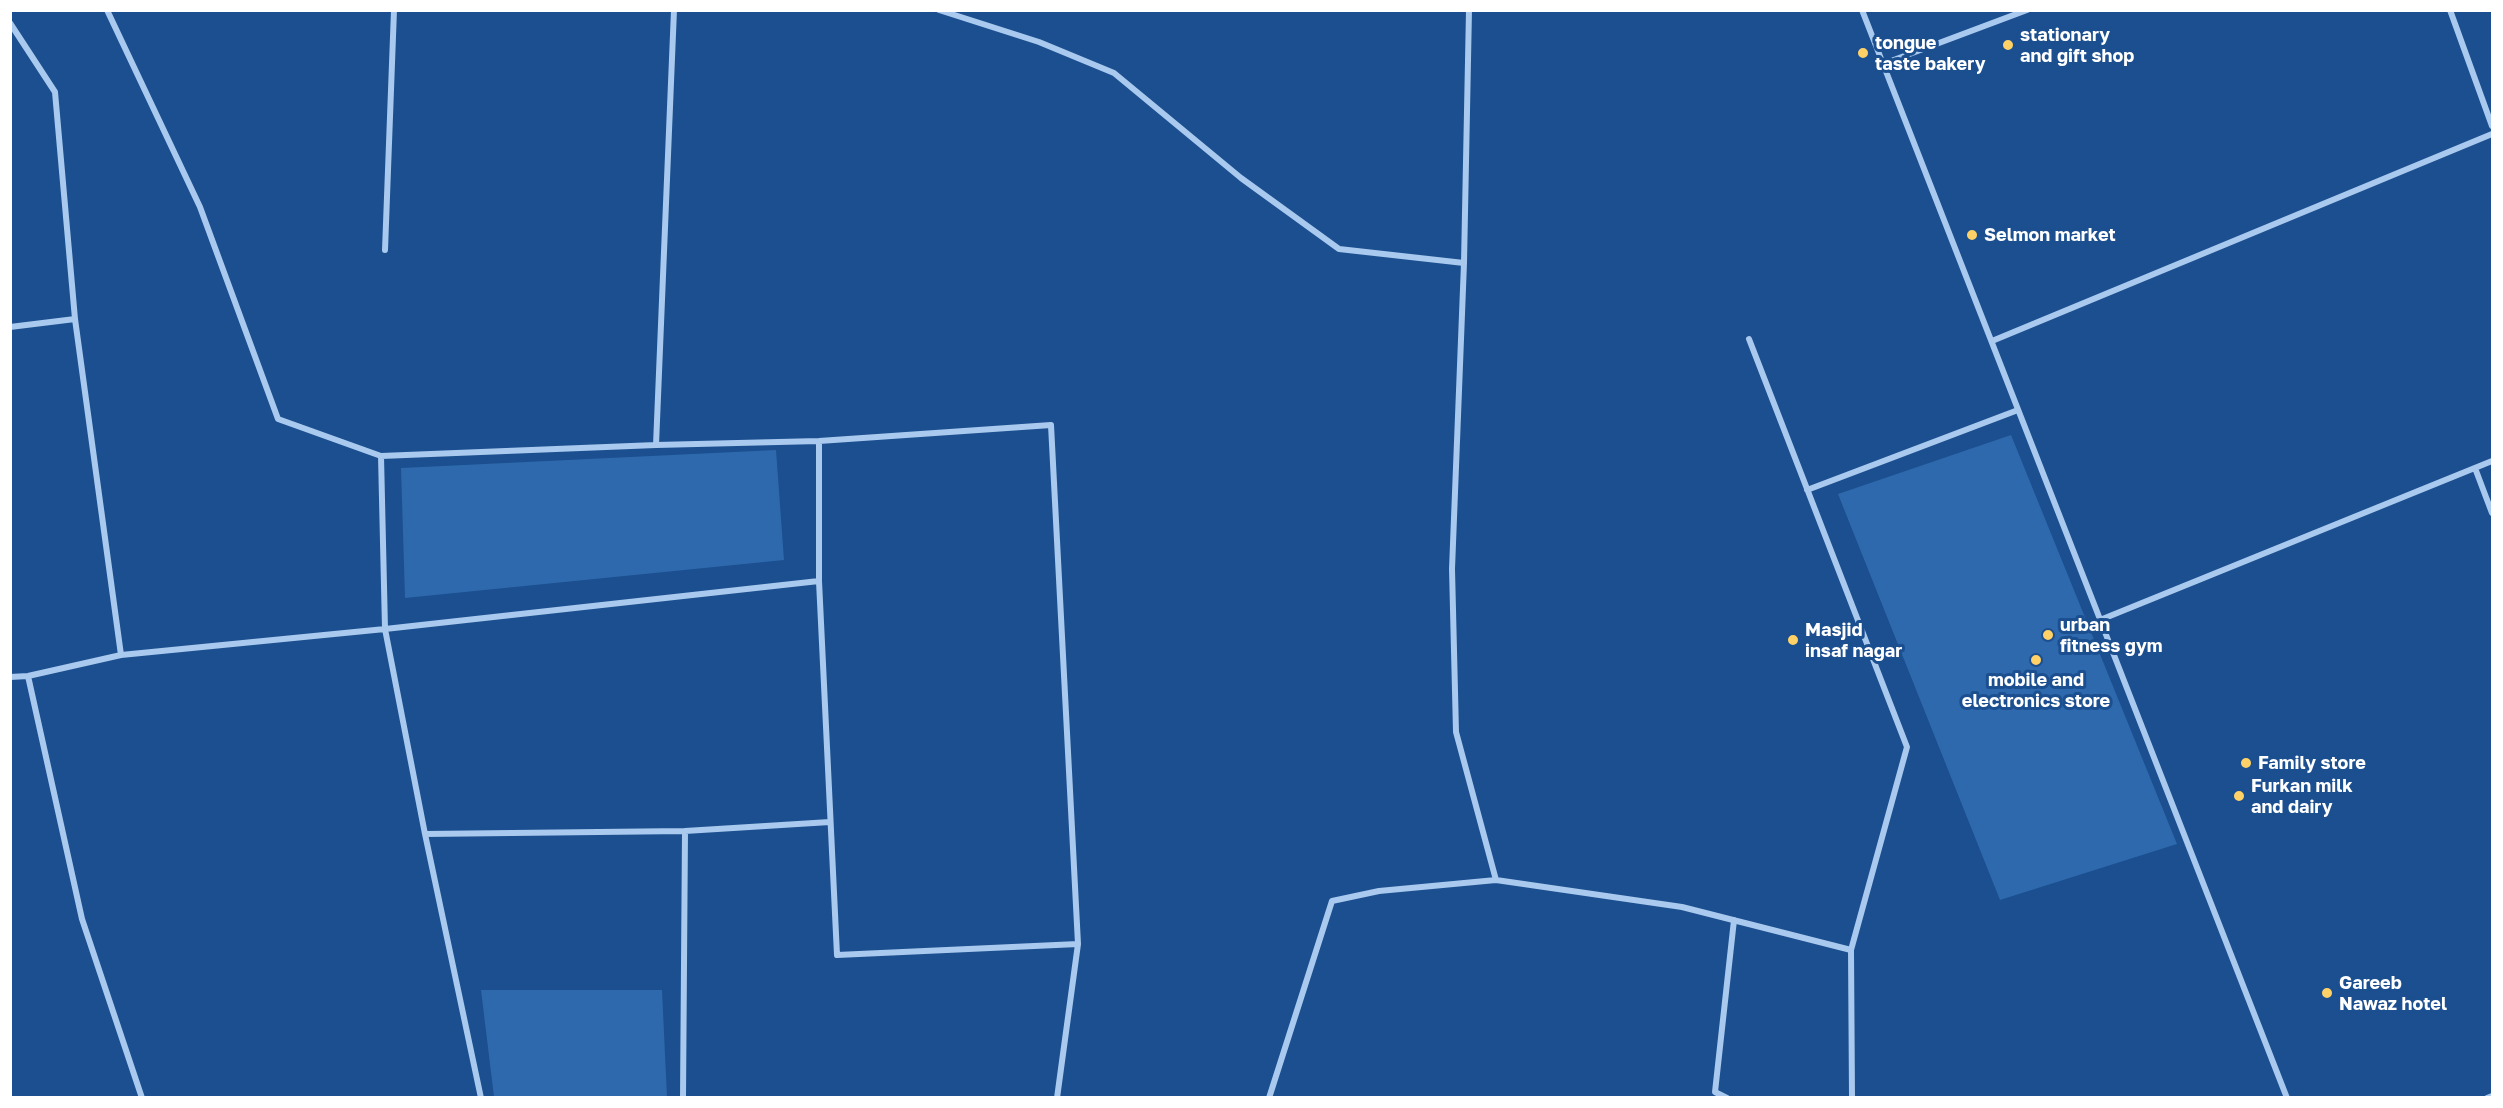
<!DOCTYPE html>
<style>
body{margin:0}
#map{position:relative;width:2503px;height:1108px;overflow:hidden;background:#1b4f8f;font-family:"Golos Text",sans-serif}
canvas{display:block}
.frame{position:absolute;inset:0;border:12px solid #fff;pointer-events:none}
</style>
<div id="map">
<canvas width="2503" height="1108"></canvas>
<div class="frame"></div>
</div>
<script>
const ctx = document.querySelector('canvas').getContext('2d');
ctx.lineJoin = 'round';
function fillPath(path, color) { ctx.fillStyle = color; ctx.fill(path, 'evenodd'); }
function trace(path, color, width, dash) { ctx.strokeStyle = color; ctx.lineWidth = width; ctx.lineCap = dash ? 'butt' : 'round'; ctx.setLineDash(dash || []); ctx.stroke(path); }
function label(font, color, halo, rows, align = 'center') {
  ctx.font = font + ' "Golos Text",sans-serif'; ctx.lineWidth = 6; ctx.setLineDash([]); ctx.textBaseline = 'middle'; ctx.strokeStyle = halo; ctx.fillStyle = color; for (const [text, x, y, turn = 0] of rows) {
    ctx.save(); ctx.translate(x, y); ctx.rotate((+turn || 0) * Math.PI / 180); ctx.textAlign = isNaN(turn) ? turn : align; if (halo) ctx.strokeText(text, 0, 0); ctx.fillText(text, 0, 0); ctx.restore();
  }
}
const green = new Path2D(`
 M2011,435l166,409 -177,56 -162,-406z
 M776,450l8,110 -379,38 -4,-130z
 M481,990h181l5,107h-173z`);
const street = new Path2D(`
 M107,10l93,197 78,212 103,37
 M674,10l-18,435 163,-4 232,-16 27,519 -21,154
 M939,10l100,32 75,31 127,105 98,71 125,14 -12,306 4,163 40,148 186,27 169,43 1,148
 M1862,10l425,1088
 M2450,10l42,116
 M10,23l45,69 20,227 46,336 -93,21 -18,1
 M1883,64l144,-54
 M385,250l9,-240
 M1464,263l5,-253
 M10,327l65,-8
 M1749,339l158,408 -56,203
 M1992,341l500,-207
 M819,441v140l18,374 241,-11
 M2475,468l17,45
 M1807,490l211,-80
 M2100,620l392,-159
 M121,655l264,-26 434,-48
 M28,676l54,243 60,179
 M425,834l260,-3
 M481,1098l-56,-264 -40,-205 -4,-173 275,-11
 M683,1098l2,-267 145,-9
 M1269,1098l63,-197 47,-10 117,-11
 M1727,1098l-12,-6 19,-172
 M2487,1098l5,-2`);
const markers = [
 [2008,45,6,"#ffd166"],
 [1863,53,6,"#ffd166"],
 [1972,235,6,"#ffd166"],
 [2048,635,6,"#ffd166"],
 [1793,640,6,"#ffd166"],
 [2036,660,6,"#ffd166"],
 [2246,763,6,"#ffd166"],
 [2239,796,6,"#ffd166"],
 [2327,993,6,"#ffd166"]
];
const poiNames = [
 ["stationary",2020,35],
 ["and gift shop",2020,56],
 ["tongue",1875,43],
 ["taste bakery",1875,64],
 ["Selmon market",1984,235],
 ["urban",2060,625],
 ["fitness gym",2060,646],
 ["Masjid",1805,630],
 ["insaf nagar",1805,651],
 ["mobile and",2036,680,"center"],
 ["electronics store",2036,701,"center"],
 ["Family store",2258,763],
 ["Furkan milk",2251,786],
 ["and dairy",2251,807],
 ["Gareeb",2339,983],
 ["Nawaz hotel",2339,1004]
];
fillPath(green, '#2e69ad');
trace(street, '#a9c9ee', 6);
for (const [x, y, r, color] of markers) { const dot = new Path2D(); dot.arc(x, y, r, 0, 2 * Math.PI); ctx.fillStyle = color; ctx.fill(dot); trace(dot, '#1b4f8f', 2); }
label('bold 18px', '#fff', '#1b4f8f', poiNames, 'left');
</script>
